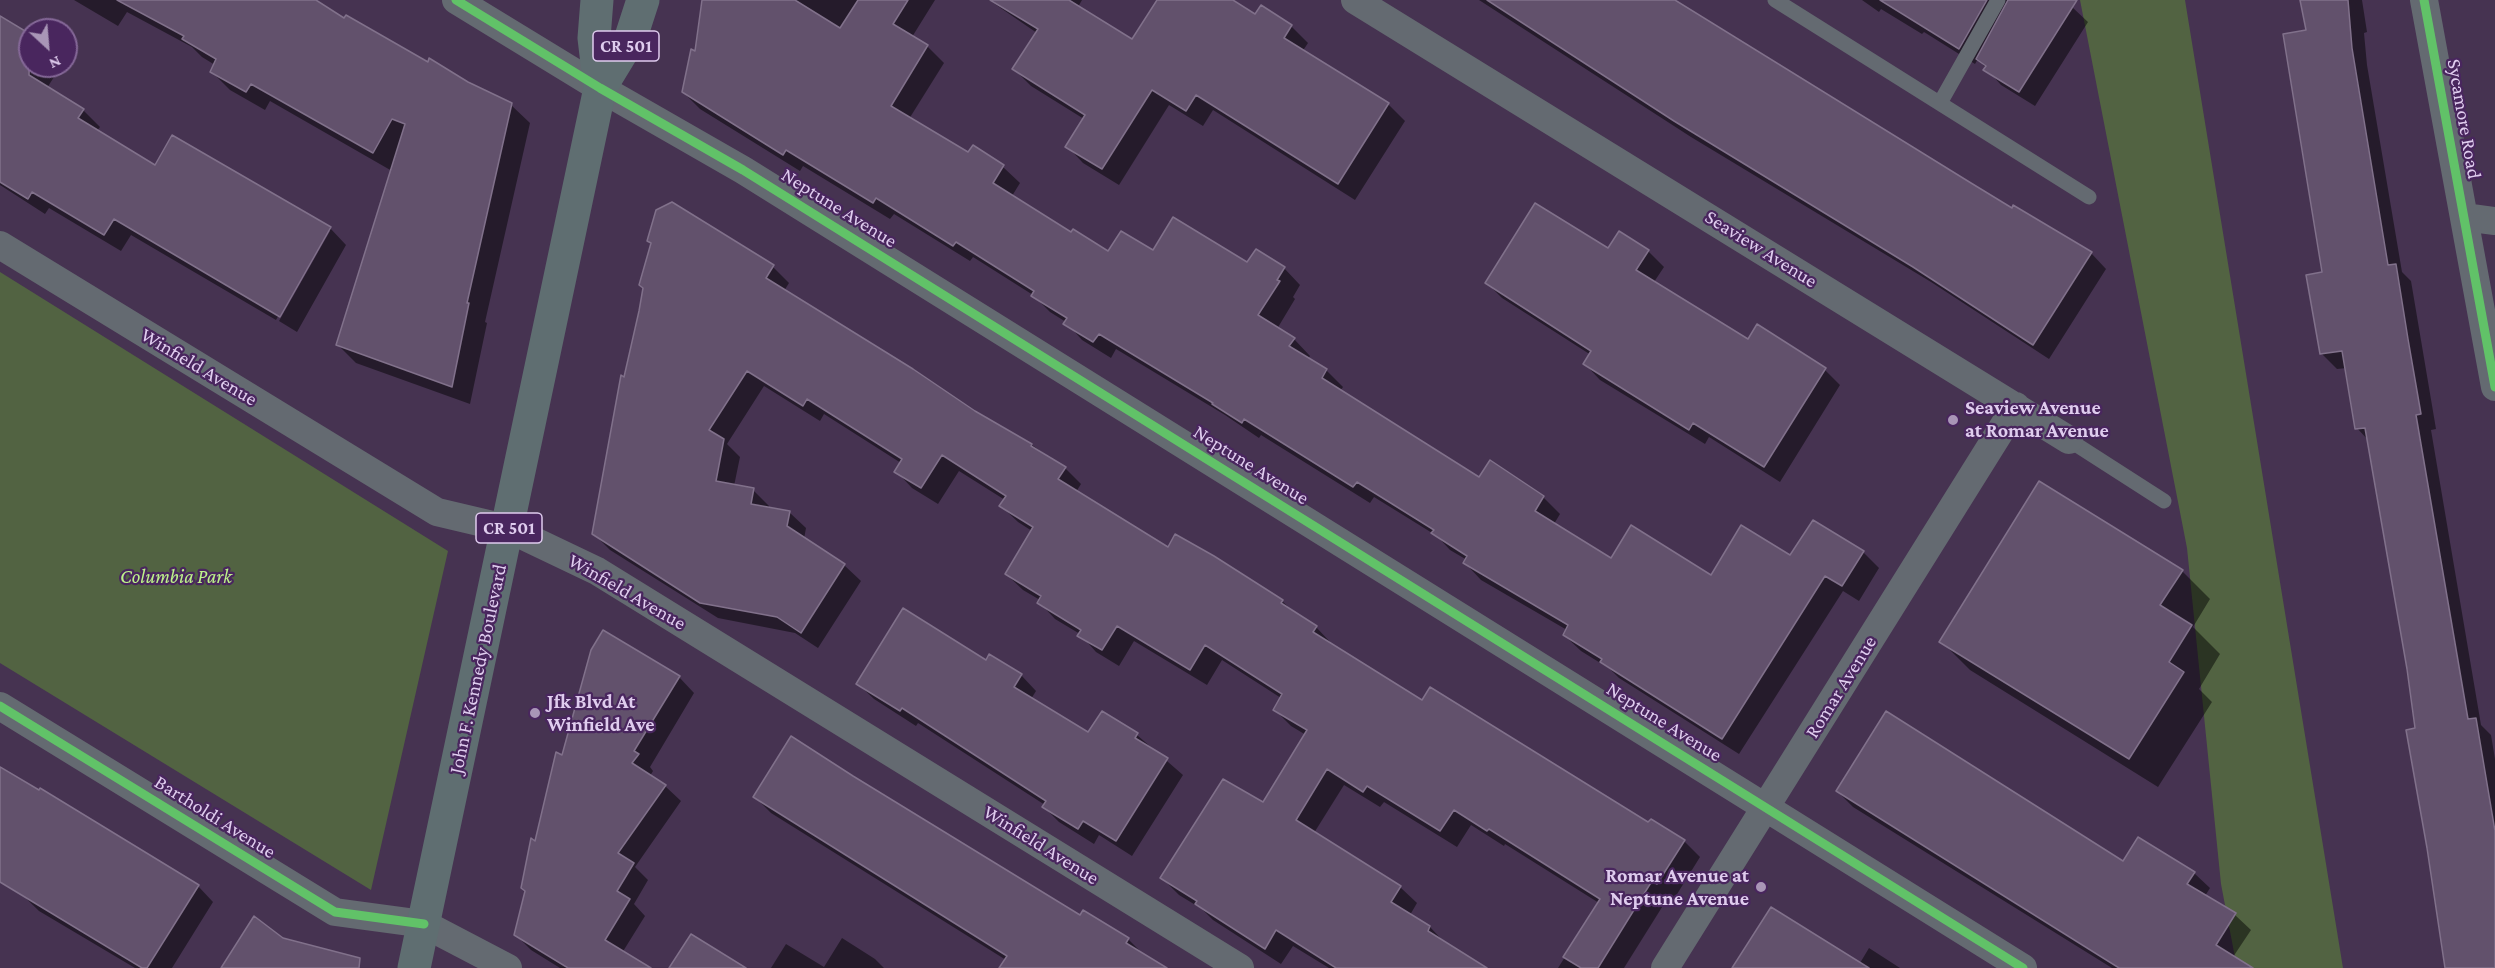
<!DOCTYPE html>
<style>
body{margin:0}
#map{position:relative;width:2495px;height:968px;overflow:hidden;background:#463351;font-family:"Crimson Pro",serif}
canvas{display:block}
.north{position:absolute;left:18px;top:18px;width:60px;height:60px;box-sizing:border-box;background:#49265e;border:2px solid #856898;border-radius:50%;rotate:154deg;font-size:16px;font-weight:700;line-height:24px;text-align:center;color:#dfccee}
.north::after{content:'';display:block;margin:auto;width:21px;height:27px;background:#a996b7;clip-path:polygon(50% 0,100% 100%,50% 72%,0 100%)}
</style>
<div id="map">
<canvas width="2495" height="968"></canvas>
<div class="north">N</div>
</div>
<script>
const ctx = document.querySelector('canvas').getContext('2d');
ctx.lineJoin = 'round';
function fillPath(path, color) { ctx.fillStyle = color; ctx.fill(path, 'evenodd'); }
function trace(path, color, width, dash) { ctx.strokeStyle = color; ctx.lineWidth = width; ctx.lineCap = dash ? 'butt' : 'round'; ctx.setLineDash(dash || []); ctx.stroke(path); }
function label(font, color, halo, rows, align = 'center') {
  ctx.font = font + ' "Crimson Pro",serif'; ctx.lineWidth = 4.5; ctx.setLineDash([]); ctx.textBaseline = 'middle'; ctx.strokeStyle = halo; ctx.fillStyle = color; for (const [text, x, y, turn = 0] of rows) {
    ctx.save(); ctx.translate(x, y); ctx.rotate((+turn || 0) * Math.PI / 180); ctx.textAlign = isNaN(turn) ? turn : align; if (halo) ctx.strokeText(text, 0, 0); ctx.fillText(text, 0, 0); ctx.restore();
  }
}
const green = new Path2D(`
 M2080,0h105l158,968h-106l-16,-84 -34,-336z
 M0,272l448,279 -77,339 -371,-227z`);
const shadow = new Path2D(`
 M74,0h239l32,20 166,85 19,18 -45,199 2,1 -17,81 -114,-41 -18,-18 54,-174 -122,-70 -5,9 -35,-20 -19,-19 4,-6 -13,-8 -10,-10 -65,-35 -9,14z
 M703,0h232l-23,37 15,9 17,17 -35,56 60,35 4,-7 30,20 17,16 -8,13 60,38 37,19 44,-1 131,16 16,17 -7,12 2,2 -18,30 17,10 16,17 -2,3 18,11 17,17 -3,4 140,88 11,-16 52,34 17,17 -6,10 57,36 101,17 79,-19 72,-6 16,16 -20,33 -16,-10 -104,163 -120,-76 -9,-9 -29,-18 -17,-16 3,-5 -86,-50 -16,-17 2,-3 -17,-10 -13,-14 -63,-39 -4,6 -109,-68 -2,3 -34,-23 -109,-66 -5,9 -29,-18 -16,-18 -16,-10 -17,-17 -60,-38 -3,4 -76,-47 -4,5 -87,-53 -3,5 -100,-62 -17,-17 13,-39z
 M989,0h93l-4,7 55,35 26,-42h71l26,16 35,10 17,17 -6,9 86,52 17,17 -50,79 -142,-90 -10,16 -34,-21 -50,80 -36,-22 -16,-17 17,-27 -53,-33 -17,-17 23,-36z
 M1479,0h193l298,185 121,68 15,16 -57,90 -118,-77 -240,-145z
 M1862,0h200l10,7 16,15 -53,84 -34,-21 -23,-26 -3,5 -51,-32 -2,2 -41,-25 -2,3z
 M2302,0h60l5,32 -3,1 3,32 35,207 9,9 25,148 -5,1 50,295 10,10 4,24v209h-49l-37,-299 -41,-229 -11,-12 -10,-60 -10,1 -16,-16 3,-80 -17,-241z
 M4,20l26,16v30h31l-14,22 36,22 17,17 -3,4 58,36 175,61 16,17 -49,87 -18,-11 51,-90h-3l-51,89 -145,-85 -10,16 -72,-43 -4,6 -45,-29v-159z
 M1609,250l39,1 16,16 -10,15 95,59 76,29 15,15 -60,97 -71,-45 -4,7 -105,-64 -15,-16 6,-9 -89,-57 -15,-15z
 M773,267l16,16 -5,8 190,121 58,33 33,23 16,16 -5,8 92,57 114,52 15,14 19,12 16,17 -1,1 91,57 227,122 35,17 16,16 -26,42 -5,-3 -45,72h-66l41,-65 -94,-59 -1,2 -33,-21 -14,22 -73,-45 -4,5 -36,-22 -30,48 86,54 17,16 -7,12 20,12 16,17 37,24h-154l-36,-22 -12,18 -68,-44 -11,-11 -23,-14 -17,-17 101,-74 43,-69 -15,-9 -17,-17 7,-11 -59,-38 -15,25 -73,-44 -15,25 -23,-14 -16,-18 -25,-15 -16,-17 1,-2 -17,-10 -17,-16 26,-43 -14,-9 -17,-16 4,-6 -46,-29 -21,33 -26,-16 -16,-17 5,-8 -77,-49 -4,7 -56,-35 -37,58 13,13 -6,29 19,4 16,16v2l20,4 17,16 -2,11 40,26 17,16 -43,67 -23,-15 -77,-15 -108,-68 -16,-16 31,-154z
 M2182,571l28,28 -17,28 27,27 -21,35 13,13 -54,85 -188,-117 -29,-29z
 M986,662l35,13 15,16 -5,8 58,35 48,1 46,40 -51,81 -33,-21 -5,9 -35,-22 -15,-15 1,-2 -127,-82 -2,3 -42,-27 -16,-15z
 M679,677l15,16 -44,74 3,4 -3,5 15,10 16,15 -46,66 13,13 -14,24 11,12 -23,37 17,15h-79l-29,-18 -16,-16 21,-91 27,-85z
 M0,767l198,119 15,16 -41,66h-37l-96,-57 -39,-38z
 M1837,791l286,72 71,10 16,15 -5,8 30,19 16,15 -18,27 17,11h-138l-259,-161z
 M755,797l325,120 48,22 16,16 18,13h-161l5,-8 -235,-147z
 M842,938l33,21 9,9h-113l15,-24 38,23z
 M1869,948l31,20h-166l126,-5z`);
const building = new Path2D(`
 M117,0h199l28,18 2,-3 82,47 1,-4 39,24 44,21 -45,200h2l-17,84 -116,-42 69,-221 -13,-5 -19,34 -122,-69 -5,8 -36,-20 6,-13 -34,-20 2,-3z
 M702,0h93l45,28 18,-28h50l-15,24 35,21 -37,61 77,46 5,-7 31,20 -11,18 78,49 2,-3 35,22 13,-20 32,19 20,-33 74,45 9,-13 29,18 -8,13 3,1 -22,34 37,23 -6,8 38,23 -5,9 157,99 11,-17 54,36 -9,15 76,47 20,-33 80,50 30,-50 49,30 23,-35 51,31 -22,35 -17,-10 -103,163 -122,-77 2,-3 -39,-24 5,-10 -105,-62 4,-7 -36,-23 3,-3 -77,-48 -4,5 -109,-68 -2,4 -30,-19 1,-1 -114,-69 -6,8 -30,-18 4,-6 -36,-22 3,-5 -78,-49 -3,4 -77,-48 -3,5 -87,-53 -3,5 -101,-63 9,-43 4,2z
 M990,0h79l63,39 25,-39h76l22,14 6,-9 31,20 -8,13 105,65 -51,81 -142,-89 -10,16 -34,-21 -50,79 -37,-22 20,-32 -73,-46 26,-40z
 M1487,0h188l296,183 41,25 1,-3 79,47 -59,93 -120,-78 -239,-146z
 M1880,0h107l-28,49z
 M2008,0h69l-58,92 -36,-22 3,-4 -10,-7z
 M2300,0h48l4,48 36,217 8,-1 12,75 13,75 -5,1 52,304 8,-1 19,113v137h-50l-18,-120 -21,-118 9,-2 -8,-59 -42,-241 -10,1 -13,-78 -22,3 -14,-79 16,-3 -39,-238 23,-4z
 M0,16l30,18 -1,41 55,34 -6,9 77,47 17,-30 159,92 -51,90 -166,-98 -10,16 -72,-43 -4,7 -28,-17z
 M672,202l102,63 -8,13 147,91 62,42 57,33 -1,2 35,21 -8,12 110,68 7,-13 39,22 69,44 -2,3 36,23 -4,6 109,68 8,-13 218,135 3,-3 34,21 -28,44 -5,-3 -54,87h-17l-18,-11 37,-58 -111,-70 -2,2 -33,-21 -14,21 -73,-45 -4,6 -36,-23 -31,51 105,66 -10,16 39,24 -2,5 59,37h-151l-60,-38 -11,19 -70,-45 2,-3 -37,-23 63,-99 40,23 44,-72 -34,-20 9,-16 -77,-49 -15,25 -73,-44 -15,24 -25,-14 4,-6 -44,-27 4,-7 -36,-22 28,-47 -34,-21 7,-10 -64,-41 -21,33 -27,-16 8,-13 -95,-60 -4,7 -56,-35 -38,59 15,9 -8,42 38,7 -3,16 39,7 -3,15 58,38 -44,69 -24,-16 -77,-14 -108,-69 29,-159 3,2 15,-66 4,-23 -4,-3 12,-42 -4,-2 9,-31z
 M1535,203l73,45 11,-17 30,19 -13,20 112,69 9,-15 69,44 -62,99 -71,-44 -4,7 -106,-66 8,-13 -106,-68z
 M2039,481l144,89 -23,35 32,20 -23,37 15,10 -55,87 -190,-117z
 M903,608l83,52 3,-6 33,20 -8,13 74,45 14,-21 36,22 -3,5 33,20 -52,83 -33,-20 -5,8 -36,-22 4,-6 -144,-93 -2,3 -44,-27z
 M603,630l77,46 -46,75 5,3 -7,9 34,22 -48,68 16,10 -17,28 13,8 -25,41 46,28h-83l-54,-33 11,-44 -4,-3 10,-50 4,3 21,-89 6,3 29,-105z
 M1886,711l237,150 15,-24 57,35 -8,12 49,29 -20,32 37,23h-134l-283,-177z
 M791,736l62,40 227,139 3,-5 46,28 -3,5 41,25h-168l8,-12 -254,-159z
 M0,767l39,23 1,-2 159,97 -52,83h-5l-142,-86z
 M1771,907l98,61h-137z
 M254,916l29,22 77,20 -1,10h-138z
 M691,934l55,34h-77z`);
const service = new Path2D(`
 M1775,0l314,197
 M1940,103l58,-103
 M2069,440l95,61`);
const minor = new Path2D(`
 M456,0l144,88 143,82 1280,798
 M1355,0l714,440
 M2424,0l71,387
 M2464,217l31,4
 M0,245l437,267 72,17 88,42 643,397
 M0,706l335,206 89,12 84,44
 M1665,968l351,-562`);
const primary = new Path2D(`
 M600,88l31,-51 12,-37
 M414,968l186,-880 -6,-50 3,-38`);
const cycleway = new Path2D(`
 M456,0l144,88 143,82 1280,798
 M2424,0l71,387
 M0,706l335,206 89,12`);
const markers = [
 [1953,420,6,"#a996b7"],
 [535,713,6,"#a996b7"],
 [1761,887,6,"#a996b7"]
];
const shields = [
 [626,46,66],
 [509,528,66]
];
const shieldNames = [
 ["CR 501",626,46],
 ["CR 501",509,528]
];
const streetNames = [
 ["Sycamore Road",2464,119,80],
 ["Neptune Avenue",839,208,32],
 ["Seaview Avenue",1761,249,32],
 ["Winfield Avenue",199,367,31],
 ["Neptune Avenue",1251,465,32],
 ["Winfield Avenue",627,592,30],
 ["John F. Kennedy Boulevard",478,669,-78],
 ["Romar Avenue",1841,687,-58],
 ["Neptune Avenue",1664,722,32],
 ["Bartholdi Avenue",215,817,32],
 ["Winfield Avenue",1041,845,32]
];
const poiNames = [
 ["Seaview Avenue",1965,408],
 ["at Romar Avenue",1965,431],
 ["Jfk Blvd At",547,702],
 ["Winfield Ave",547,725],
 ["Romar Avenue at",1749,876,"right"],
 ["Neptune Avenue",1749,899,"right"]
];
const parkNames = [
 ["Columbia Park",176,577]
];
fillPath(green, '#526342');
fillPath(shadow, '#0007');
fillPath(building, '#62516c');
trace(building, '#81718b', 1.5);
trace(service, '#646a71', 15);
trace(minor, '#646a71', 28);
trace(primary, '#5f6e71', 33);
trace(cycleway, '#61c268', 9);
for (const [x, y, r, color] of markers) { const dot = new Path2D(); dot.arc(x, y, r, 0, 2 * Math.PI); ctx.fillStyle = color; ctx.fill(dot); trace(dot, '#49265e', 2); }
for (const [x, y, w] of shields) { const box = new Path2D(); box.roundRect(x - w / 2, y - 15, w, 30, 4.5); ctx.fillStyle = '#49265e'; ctx.fill(box); trace(box, '#dfccee', 1.5); }
label('bold 18px', '#dfccee', null, shieldNames);
label('20px', '#dfccee', '#49265e', streetNames);
label('bold 20px', '#dfccee', '#49265e', poiNames, 'left');
label('italic 20px', '#bdf38a', '#49265e', parkNames);
</script>
